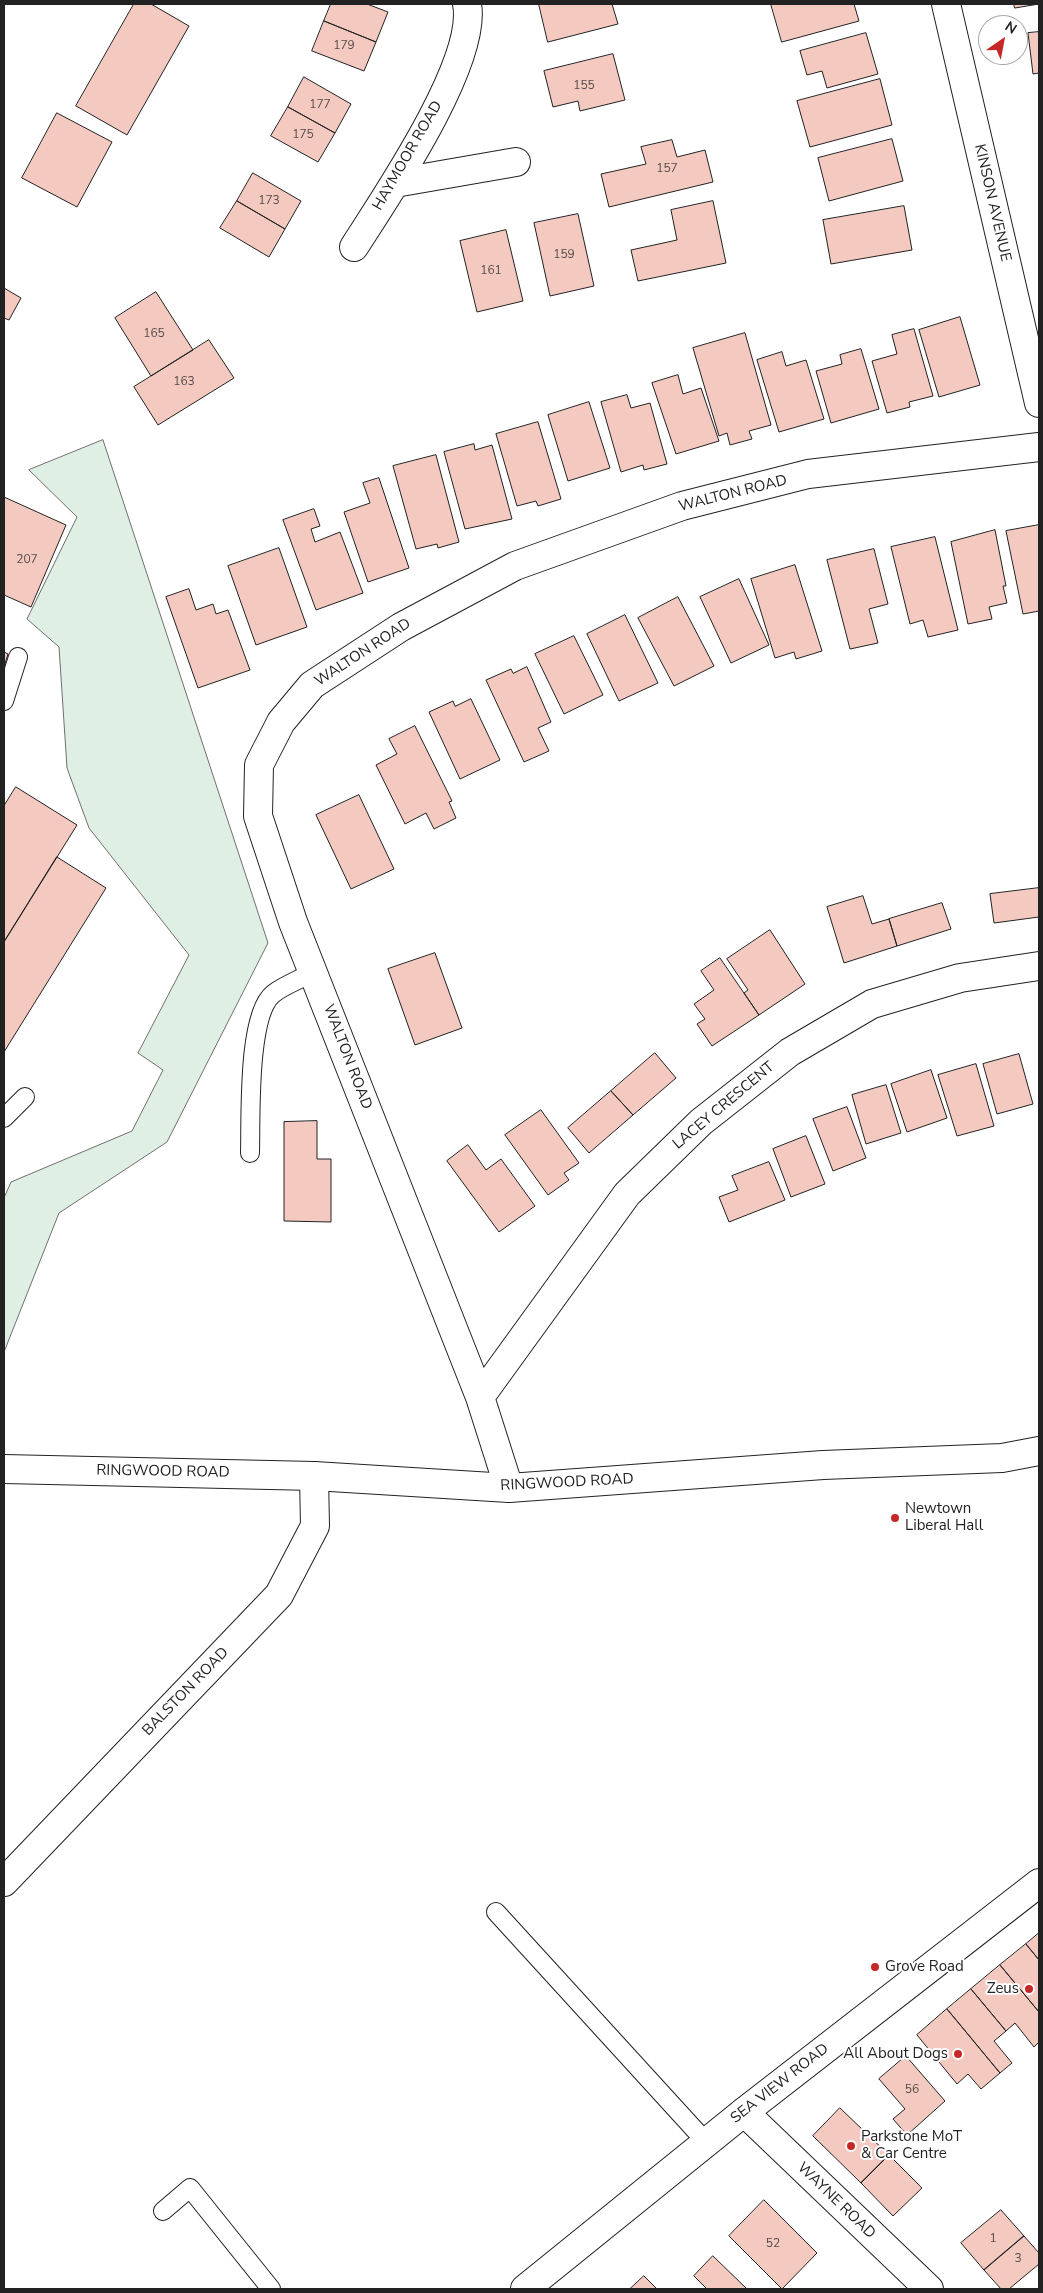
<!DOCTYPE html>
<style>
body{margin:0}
#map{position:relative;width:1043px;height:2293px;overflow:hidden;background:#fff;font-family:"Nunito Sans",sans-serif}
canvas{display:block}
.frame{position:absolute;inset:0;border:5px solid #222;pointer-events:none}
.north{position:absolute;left:978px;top:15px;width:50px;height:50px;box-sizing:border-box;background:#fff;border:1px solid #a7a7a7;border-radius:50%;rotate:33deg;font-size:14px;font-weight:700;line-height:20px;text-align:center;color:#222}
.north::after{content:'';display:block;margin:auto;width:18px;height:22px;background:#c62828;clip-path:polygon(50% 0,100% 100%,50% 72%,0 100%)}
</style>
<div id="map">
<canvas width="1043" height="2293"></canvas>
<div class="frame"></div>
<div class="north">N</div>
</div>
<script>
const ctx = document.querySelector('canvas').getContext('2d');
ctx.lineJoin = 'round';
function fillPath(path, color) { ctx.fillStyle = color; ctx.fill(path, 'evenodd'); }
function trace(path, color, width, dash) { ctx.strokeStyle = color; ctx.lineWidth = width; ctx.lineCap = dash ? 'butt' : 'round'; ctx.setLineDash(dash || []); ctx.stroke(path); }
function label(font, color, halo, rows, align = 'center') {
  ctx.font = font + ' "Nunito Sans",sans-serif'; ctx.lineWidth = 4; ctx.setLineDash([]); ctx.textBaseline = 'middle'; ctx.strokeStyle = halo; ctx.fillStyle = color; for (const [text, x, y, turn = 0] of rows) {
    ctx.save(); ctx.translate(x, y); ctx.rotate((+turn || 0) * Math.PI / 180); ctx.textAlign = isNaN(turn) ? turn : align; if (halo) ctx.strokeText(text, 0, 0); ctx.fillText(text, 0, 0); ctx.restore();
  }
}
const green = new Path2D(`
 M103,440l165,503 -101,199 -108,71 -55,139v-154l7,-16 121,-51 31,-61 -25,-17 51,-98 -100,-127 -22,-60 -8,-121 -32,-28 50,-102 -48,-47z`);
const building = new Path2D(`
 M134,4h17l38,22 -62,109 -51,-29z
 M331,4h36l21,8 -12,30 -52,-21z
 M539,4h73l6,20 -70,18z
 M771,4h83l5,17 -77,21z
 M1014,4h25l-24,4z
 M324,21l52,21 -12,29 -52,-20z
 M1039,32v41l-6,1 -5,-41z
 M866,33l12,41 -51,14 -5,-17 -15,4 -7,-24z
 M613,54l12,46 -45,11 -2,-10 -25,6 -9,-36z
 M304,77l47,27 -16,29 -47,-26z
 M880,79l12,46 -82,22 -13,-46z
 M288,107l47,26 -17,29 -47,-26z
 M57,113l55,29 -35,65 -55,-29z
 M892,139l11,42 -74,20 -11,-43z
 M672,140l5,17 28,-7 8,32 -104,25 -8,-33 45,-10 -5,-17z
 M253,173l48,28 -16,28 -48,-28z
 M237,201l48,28 -16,28 -49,-29z
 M713,201l13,62 -88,18 -7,-31 46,-10 -6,-30z
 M904,206l8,44 -81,14 -8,-44z
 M578,214l16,72 -44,10 -16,-73z
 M506,230l17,71 -46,11 -17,-71z
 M4,288l17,10 -12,22 -5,-2z
 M156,292l37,58 -42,26 -36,-58z
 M960,317l20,68 -41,12 -20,-67z
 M914,329l19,67 -24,6 1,5 -23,6 -15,-52 25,-7 -5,-19z
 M745,333l26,92 -22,6 3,8 -22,6 -3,-12 -8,3 -26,-88z
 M209,340l25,38 -76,47 -24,-38z
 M861,349l18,60 -48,14 -15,-52 26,-7 -2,-9z
 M782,352l4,14 20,-6 18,59 -45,13 -22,-72z
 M678,375l5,19 18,-6 18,53 -43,13 -24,-71z
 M627,395l4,13 19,-5 17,61 -23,6 -1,-5 -22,7 -20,-70z
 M589,402l21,66 -42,13 -20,-66z
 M538,422l23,77 -23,7 -2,-5 -19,5 -21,-72z
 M474,444l1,6 17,-5 20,74 -47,10 -21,-77z
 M436,455l23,87 -21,6 -1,-4 -21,5 -23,-83z
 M379,478l30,90 -41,14 -24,-70 26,-9 -7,-20z
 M4,497l62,28 -35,82 -27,-12z
 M314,509l6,17 -9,3 4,13 25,-10 23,61 -47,17 -33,-90z
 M1039,525v86l-16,3 -17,-83z
 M995,530l11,56h-3l4,17 -18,4 3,12 -24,5 -17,-82z
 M935,537l23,93 -30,7 -5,-17 -13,4 -19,-77z
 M279,548l28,79 -51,18 -28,-79z
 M874,549l14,55 -19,5 9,34 -28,6 -23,-89z
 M795,565l27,86 -26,8 -2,-7 -19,6 -24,-79z
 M739,579l30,66 -38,18 -31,-66z
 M189,589l7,21 17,-6 3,10 12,-4 22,60 -52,18 -32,-91z
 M678,597l36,69 -40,20 -36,-68z
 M625,615l33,68 -39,18 -32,-67z
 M574,636l29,59 -39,19 -29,-60z
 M4,652l4,2 -4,13z
 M527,667l24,55 -13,6 11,23 -25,11 -38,-82 25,-11 2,4z
 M471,699l29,61 -40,19 -31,-67 24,-11 2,5z
 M415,726l37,75 -3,1 7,16 -22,11 -8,-16 -21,11 -29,-59 21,-11 -8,-15z
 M16,787l61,38 -73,117v-136z
 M359,795l35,74 -43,20 -35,-74z
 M57,857l49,31 -102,164v-110z
 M1039,888v29l-45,6 -4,-29z
 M863,896l9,28 17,-5 8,27 -53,17 -17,-56z
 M942,903l9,26 -54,17 -8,-27z
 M770,930l35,54 -46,31 -15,-22 4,-3 -21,-31z
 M435,953l27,75 -47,17 -27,-76z
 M720,958l39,57 -47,31 -15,-22 8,-5 -11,-15 20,-14 -13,-19z
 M655,1053l21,25 -43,37 -22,-24z
 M1019,1054l14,50 -36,10 -14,-50z
 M976,1064l18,62 -37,10 -19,-61z
 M931,1070l16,48 -40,14 -16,-48z
 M886,1085l15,48 -35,11 -14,-49z
 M611,1091l22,24 -44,38 -21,-25z
 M847,1107l19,51 -33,13 -20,-52z
 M541,1110l38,53 -15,10 5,7 -21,15 -43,-60z
 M317,1121v38h14v63l-47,-1v-99z
 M806,1136l19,48 -34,13 -18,-48z
 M468,1145l18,25 15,-11 34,47 -36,26 -52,-71z
 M769,1162l16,38 -56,22 -10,-25 19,-7 -6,-14z
 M1039,1933v27l-13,-16z
 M1026,1944l13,16v52l-39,-47z
 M1000,1965l39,47v30l-5,5 -19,-24 -9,8 -35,-42z
 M971,1989l35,42 -12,10 18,22 -12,10 -53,-64z
 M947,2009l53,64 -19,16 -13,-15 -11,10 -40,-49z
 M906,2056l39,45 -38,34 -14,-16 12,-10 -26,-30z
 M840,2108l49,47 -28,28 -48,-47z
 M889,2155l33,33 -29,28 -32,-33z
 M764,2200l53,53 -35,36 -53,-53z
 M1001,2210l23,26 -40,34 -23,-27z
 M1024,2236l15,17v11l-30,25h-8l-17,-19z
 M713,2256l34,33h-42l1,-1 -12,-12z
 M644,2276l13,13h-27z`);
const lane = new Path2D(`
 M4,701l14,-44
 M4,1118l21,-21
 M250,1153c1,-34 -3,-138 23,-159 11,-9 28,-15 41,-22
 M496,1912l210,230
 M163,2211l27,-23 81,101`);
const street = new Path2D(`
 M946,4l93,399
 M395,183l121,-21
 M354,247c32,-50 124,-185 113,-243
 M480,1397l147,-203 74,-72 89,-70 82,-48 88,-26 79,-12
 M509,1488l-29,-91 -187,-475 -35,-106 1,-51 22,-43 31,-37 89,-58 114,-61 167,-60 126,-32 231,-27
 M4,1882l275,-287 36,-69 -1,-50
 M744,2112l185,177`);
const secondary = new Path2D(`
 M4,1469l310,7 195,12 314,-23 179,-7 37,-7
 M525,2289l219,-177 295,-229`);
const markers = [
 [895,1518,5,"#c62828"],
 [875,1967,5,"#c62828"],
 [1029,1989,5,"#c62828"],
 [958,2054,5,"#c62828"],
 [851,2146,5,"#c62828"]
];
const numberNames = [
 ["179",344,46],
 ["155",584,86],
 ["177",320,105],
 ["175",303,135],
 ["157",667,169],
 ["173",269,201],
 ["159",564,255],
 ["161",491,271],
 ["165",154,334],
 ["163",184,382],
 ["207",27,560],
 ["56",912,2090],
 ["1",993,2239],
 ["52",773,2244],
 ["3",1018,2259]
];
const streetNames = [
 ["HAYMOOR ROAD",408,156,-60],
 ["KINSON AVENUE",992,203,77],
 ["WALTON ROAD",733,494,-14],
 ["WALTON ROAD",363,653,-33],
 ["WALTON ROAD",347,1057,69],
 ["LACEY CRESCENT",724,1106,-40],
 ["RINGWOOD ROAD",163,1472,1],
 ["RINGWOOD ROAD",567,1483,-3],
 ["BALSTON ROAD",186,1692,-46],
 ["SEA VIEW ROAD",780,2084,-38],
 ["WAYNE ROAD",836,2201,44]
];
const poiNames = [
 ["Newtown",905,1509],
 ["Liberal Hall",905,1526],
 ["Grove Road",885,1967],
 ["Zeus",1019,1989,"right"],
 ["All About Dogs",948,2054,"right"],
 ["Parkstone MoT",861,2137],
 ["& Car Centre",861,2154]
];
fillPath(green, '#e0efe3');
trace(green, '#6f6f6f', 1);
fillPath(building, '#f3c9c0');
trace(building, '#222', 1);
trace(lane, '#222', 20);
trace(street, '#222', 30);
trace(secondary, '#222', 30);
trace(lane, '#fff', 18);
trace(street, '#fff', 28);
trace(secondary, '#fff', 28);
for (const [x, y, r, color] of markers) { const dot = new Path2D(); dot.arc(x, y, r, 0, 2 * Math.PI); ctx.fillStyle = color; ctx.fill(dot); trace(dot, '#fff', 2); }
label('12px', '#564c4a', null, numberNames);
label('15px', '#222', '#fff', streetNames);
label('15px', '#222', '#fff', poiNames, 'left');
</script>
